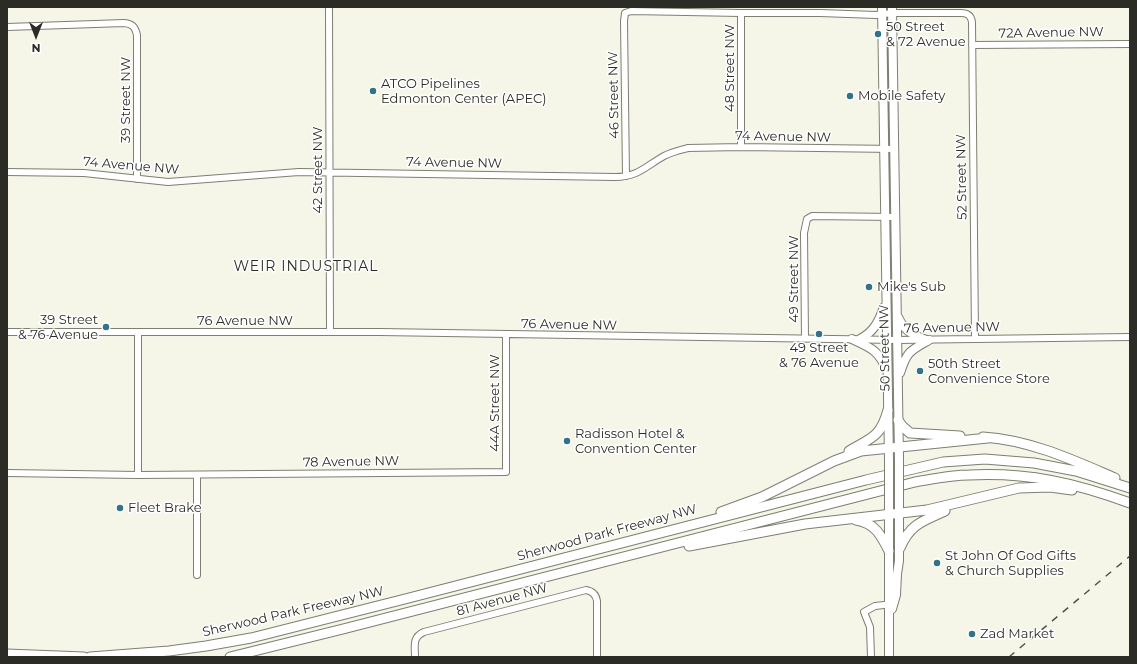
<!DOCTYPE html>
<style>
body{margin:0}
#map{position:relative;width:1137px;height:664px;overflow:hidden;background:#f5f6e8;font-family:Montserrat,sans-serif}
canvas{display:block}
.frame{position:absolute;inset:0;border:8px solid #2c2c27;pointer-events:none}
.north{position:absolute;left:16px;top:16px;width:40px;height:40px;-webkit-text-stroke:3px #fff;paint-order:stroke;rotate:180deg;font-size:11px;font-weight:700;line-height:16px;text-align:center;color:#2c2c27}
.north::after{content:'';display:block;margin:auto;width:14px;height:18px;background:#2c2c27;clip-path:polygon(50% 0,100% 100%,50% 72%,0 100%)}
</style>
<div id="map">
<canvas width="1137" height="664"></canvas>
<div class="frame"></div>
<div class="north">N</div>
</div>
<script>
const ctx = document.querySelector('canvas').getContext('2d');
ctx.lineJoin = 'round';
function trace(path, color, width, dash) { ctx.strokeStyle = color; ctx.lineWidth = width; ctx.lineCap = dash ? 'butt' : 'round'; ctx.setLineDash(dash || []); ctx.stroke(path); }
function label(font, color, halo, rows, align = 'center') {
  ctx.font = font + ' Montserrat,sans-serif'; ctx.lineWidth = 3; ctx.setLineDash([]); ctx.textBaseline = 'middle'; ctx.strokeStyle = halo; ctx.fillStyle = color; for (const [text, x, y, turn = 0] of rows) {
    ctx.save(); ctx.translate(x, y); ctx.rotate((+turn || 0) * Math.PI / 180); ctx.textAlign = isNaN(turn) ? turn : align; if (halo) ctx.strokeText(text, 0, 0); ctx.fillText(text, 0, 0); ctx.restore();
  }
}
const minor = new Path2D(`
 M329,7l1,325
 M7,27l117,-4c9,1 11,4 13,12v144
 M972,45l158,-1
 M741,147v-134
 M7,172l77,1 84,9 131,-10 316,5c23,0 31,-11 49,-21 7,-4 16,-6 24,-8l53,-1 154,2
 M626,176l-2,-155 1,-8 6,-2 110,2h79l56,2 16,-2h69c6,0 10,2 11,9l3,316
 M7,332h373l517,8 233,-3
 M138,332v143
 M805,339l-1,-106 3,-14 5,-3 83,1
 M7,473l131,2 368,-3v-137
 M197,475v100
 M415,657c0,-11 -3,-20 9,-25l162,-42c6,1 10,4 11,11v56
 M871,657l-1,-30 -6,-15 11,-6 18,-2`);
const major = new Path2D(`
 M882,7l7,454
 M892,7l7,451
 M898,317c7,15 14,17 28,23
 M852,339c17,8 27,11 34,30
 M860,339c14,-7 19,-18 24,-32
 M900,373c7,-22 10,-22 29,-33
 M892,609l4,-14 1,-21 2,-13v-62
 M889,657v-157`);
const highway = new Path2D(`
 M898,420l4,6 8,7 50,3
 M983,437c47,3 90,23 132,41
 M849,451c22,-13 32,-14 39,-41
 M721,512l41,-15 72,-36 27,-10 127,-13
 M856,520c19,3 25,15 33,31
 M689,546l116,-22 122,-14 92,-22 31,-1 22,3
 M900,548c10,-24 23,-27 45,-37
 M7,654l77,3
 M90,657l79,-6 37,-5 45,-8 154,-39 461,-119 77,-18 42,-3 49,4 42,8 54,17
 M230,657l113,-28 572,-147c18,-3 36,-7 54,-7 59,-3 106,8 161,28`);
const rail = new Path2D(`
 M1009,657l121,-101`);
const majorBridge = new Path2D(`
 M899,458v41
 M889,461v39`);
const markers = [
 [878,34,4,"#347287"],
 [373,91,4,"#347287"],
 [850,96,4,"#347287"],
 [869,287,4,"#347287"],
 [106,327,4,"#347287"],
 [819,334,4,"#347287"],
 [920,371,4,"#347287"],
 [567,441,4,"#347287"],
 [120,508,4,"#347287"],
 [937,563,4,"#347287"],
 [972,634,4,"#347287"]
];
const poiNames = [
 ["50 Street",886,27],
 ["& 72 Avenue",886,42],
 ["ATCO Pipelines",381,84],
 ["Edmonton Center (APEC)",381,99],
 ["Mobile Safety",858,96],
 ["Mike's Sub",877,287],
 ["39 Street",98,320,"right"],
 ["& 76 Avenue",98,335,"right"],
 ["49 Street",819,348,"center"],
 ["& 76 Avenue",819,363,"center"],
 ["50th Street",928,364],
 ["Convenience Store",928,379],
 ["Radisson Hotel &",575,434],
 ["Convention Center",575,449],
 ["Fleet Brake",128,508],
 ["St John Of God Gifts",945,556],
 ["& Church Supplies",945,571],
 ["Zad Market",980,634]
];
const streetNames = [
 ["72A Avenue NW",1051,33,-1],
 ["48 Street NW",730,68,-90],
 ["46 Street NW",614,95,-91],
 ["39 Street NW",126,100,-90],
 ["74 Avenue NW",783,137,1],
 ["74 Avenue NW",454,163,1],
 ["74 Avenue NW",131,166,5],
 ["42 Street NW",318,170,-90],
 ["52 Street NW",962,177,-91],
 ["49 Street NW",794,279,-90],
 ["76 Avenue NW",245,321],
 ["76 Avenue NW",569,325,1],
 ["76 Avenue NW",952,328,-1],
 ["50 Street NW",885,348,-91],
 ["44A Street NW",495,403,-90],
 ["78 Avenue NW",351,462,-1],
 ["Sherwood Park Freeway NW",607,533,-15],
 ["81 Avenue NW",502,600,-15],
 ["Sherwood Park Freeway NW",293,612,-13]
];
const neighbourhoodNames = [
 ["WEIR INDUSTRIAL",306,267]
];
trace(minor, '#7e7e72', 8);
trace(major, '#7e7e72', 10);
trace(highway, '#7e7e72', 11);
trace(minor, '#fff', 6);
trace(major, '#fff', 8);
trace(highway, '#fff', 9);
trace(rail, '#51514b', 1.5, [7, 7]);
trace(majorBridge, '#7e7e72', 10, []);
trace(majorBridge, '#fff', 8);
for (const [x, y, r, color] of markers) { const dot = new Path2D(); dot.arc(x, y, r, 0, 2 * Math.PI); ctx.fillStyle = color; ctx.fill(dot); trace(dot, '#fff', 1.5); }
label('13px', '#2c2c27', '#fff', poiNames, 'left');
label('13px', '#2c2c27', '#fff', streetNames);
ctx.letterSpacing = '1px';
label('14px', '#2c2c27', '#fff', neighbourhoodNames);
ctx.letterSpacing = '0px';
</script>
